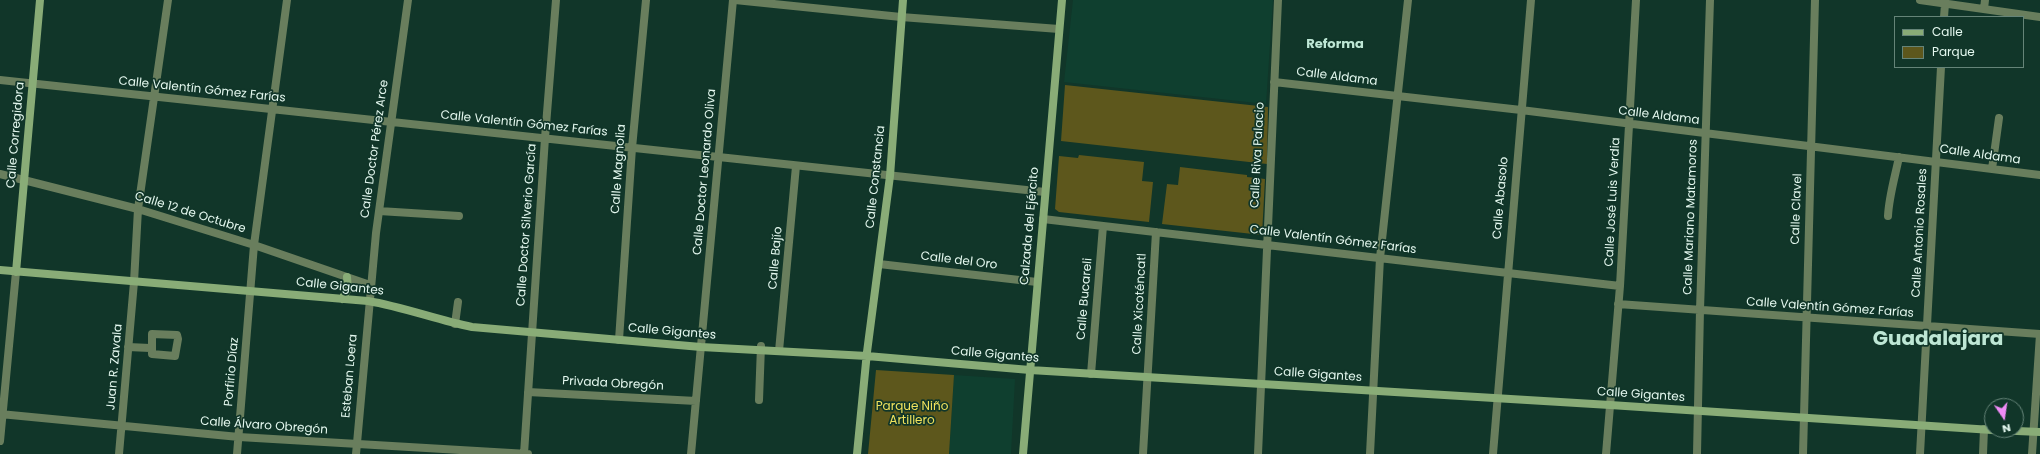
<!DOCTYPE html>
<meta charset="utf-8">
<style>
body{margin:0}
#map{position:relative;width:2040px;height:454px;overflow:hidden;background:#113629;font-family:Poppins,sans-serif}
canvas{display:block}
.legend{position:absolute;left:1894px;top:16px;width:130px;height:52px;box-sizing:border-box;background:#113629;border:1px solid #658478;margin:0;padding:5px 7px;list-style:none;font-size:12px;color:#e4f8ef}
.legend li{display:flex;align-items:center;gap:8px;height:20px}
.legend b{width:20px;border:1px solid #658478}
.north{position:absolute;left:1984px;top:398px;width:40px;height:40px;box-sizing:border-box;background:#113629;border:1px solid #658478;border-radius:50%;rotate:167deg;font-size:11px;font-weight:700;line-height:16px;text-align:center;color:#e4f8ef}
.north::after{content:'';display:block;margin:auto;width:14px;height:18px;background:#f08bf6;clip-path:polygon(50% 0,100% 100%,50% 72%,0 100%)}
</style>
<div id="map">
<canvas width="2040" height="454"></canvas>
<ul class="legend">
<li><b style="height:5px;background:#89ac77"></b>Calle</li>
<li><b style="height:11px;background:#5d571c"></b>Parque</li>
</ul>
<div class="north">N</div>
</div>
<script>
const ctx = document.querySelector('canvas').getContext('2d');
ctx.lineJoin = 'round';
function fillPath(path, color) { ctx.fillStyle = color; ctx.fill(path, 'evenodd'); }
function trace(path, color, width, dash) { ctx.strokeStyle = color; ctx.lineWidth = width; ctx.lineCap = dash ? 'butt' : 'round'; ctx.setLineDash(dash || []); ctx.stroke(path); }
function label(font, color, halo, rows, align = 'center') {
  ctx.font = font + ' Poppins,sans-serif'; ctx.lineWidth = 3.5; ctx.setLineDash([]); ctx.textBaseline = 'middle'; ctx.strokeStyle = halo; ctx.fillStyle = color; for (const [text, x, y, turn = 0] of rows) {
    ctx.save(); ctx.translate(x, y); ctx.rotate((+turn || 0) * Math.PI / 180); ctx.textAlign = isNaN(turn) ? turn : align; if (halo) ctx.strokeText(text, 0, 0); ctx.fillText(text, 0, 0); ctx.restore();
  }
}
const built = new Path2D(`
 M1073,0h200l-7,104 -202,-22z
 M954,375l61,4 -4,75h-62z`);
const green = new Path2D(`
 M1065,85l203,22 -1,57 -206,-23z
 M1079,155l65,7 -2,19 11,1 -4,40 -90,-10 -4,-3 4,-53 19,2z
 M1180,167l67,8v2l18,2 -3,56 -100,-11 5,-40 11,1z
 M876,370l78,5 -5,79h-81z`);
const street = new Path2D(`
 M735,0l166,17 158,12
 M1920,0l120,17
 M1984,9l1,-9
 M1944,17l1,-13
 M0,80l1045,112
 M1274,82l247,28 519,65
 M1992,169l7,-51
 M0,174l138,35 116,36 116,40
 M379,211l80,5
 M1888,216c1,-20 7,-39 11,-59
 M1043,219l577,67
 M879,264l158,18
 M1618,304l422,30
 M455,324l3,-22
 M152,334l25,1 1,4 -3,17 -23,-2z
 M619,340l13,-192 14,-148
 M128,347l22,1
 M779,351l17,-185
 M1091,374l12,-148
 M528,392l168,9
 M759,400l2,-54
 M0,414l239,23 289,17
 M0,441l16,-169
 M119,454l15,-172 4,-73 30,-209
 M237,454l17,-209 33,-245
 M356,454l20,-221 32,-233
 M524,454l21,-316 11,-138
 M691,454l42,-454
 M1143,454l13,-222
 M1258,454l20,-454
 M1370,454l10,-196 28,-258
 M1493,454l38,-454
 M1606,454l14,-168 16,-286
 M1697,454l3,-144 10,-310
 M1803,454l12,-454
 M1920,454l21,-387
 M1983,454l1,-25
 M2032,454l8,-120`);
const secondary = new Path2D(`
 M0,270l368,31c36,6 69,19 104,26l229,20 166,9 163,14 580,35 382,25
 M16,272l24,-272
 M342,299l6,-10 -1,-12
 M1994,430l46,2
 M857,454l10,-102 23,-176 13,-176
 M1023,454l39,-454`);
const streetNames = [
 ["Calle Aldama",1337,77,7],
 ["Calle Valentín Gómez Farías",202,90,6],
 ["Calle Aldama",1659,116,7],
 ["Calle Valentín Gómez Farías",524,124,6],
 ["Calle Corregidora",16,135,-85],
 ["Calle Doctor Pérez Arce",375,149,-82],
 ["Calle Riva Palacio",1258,155,-87],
 ["Calle Aldama",1980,155,8],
 ["Calle Magnolia",619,169,-86],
 ["Calle Doctor Leonardo Oliva",705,172,-85],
 ["Calle Constancia",876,177,-84],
 ["Calle Abasolo",1501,198,-85],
 ["Calle José Luis Verdia",1613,202,-87],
 ["Calle Clavel",1797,209,-88],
 ["Calle 12 de Octubre",190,213,17],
 ["Calle Mariano Matamoros",1691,217,-88],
 ["Calle Doctor Silverio García",527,225,-86],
 ["Calzada del Ejército",1030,226,-85],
 ["Calle Antonio Rosales",1920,233,-87],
 ["Calle Valentín Gómez Farías",1333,240,7],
 ["Calle Bajío",776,258,-85],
 ["Calle del Oro",959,261,7],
 ["Calle Gigantes",340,287,6],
 ["Calle Bucareli",1085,299,-85],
 ["Calle Xicoténcatl",1140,304,-87],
 ["Calle Valentín Gómez Farías",1830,308,4],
 ["Calle Gigantes",672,332,5],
 ["Calle Gigantes",995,355,5],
 ["Juan R. Zavala",115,367,-85],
 ["Porfirio Díaz",232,372,-85],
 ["Calle Gigantes",1318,375,4],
 ["Esteban Loera",350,376,-85],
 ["Privada Obregón",613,384,3],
 ["Calle Gigantes",1641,395,4],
 ["Calle Álvaro Obregón",264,426,4]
];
const parkNames = [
 ["Parque Niño",912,407],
 ["Artillero",912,421]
];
const neighbourhoodNames = [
 ["Reforma",1335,45]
];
const townNames = [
 ["Guadalajara",1938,340]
];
fillPath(built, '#0f3f2f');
fillPath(green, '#5d571c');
trace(street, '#697e5d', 8);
trace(secondary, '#89ac77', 8);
label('12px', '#e4f8ef', '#113629', streetNames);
label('12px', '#f0e25d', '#113629', parkNames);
label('bold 13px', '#bee7d5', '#113629', neighbourhoodNames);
label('bold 20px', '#bee7d5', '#113629', townNames);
</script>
